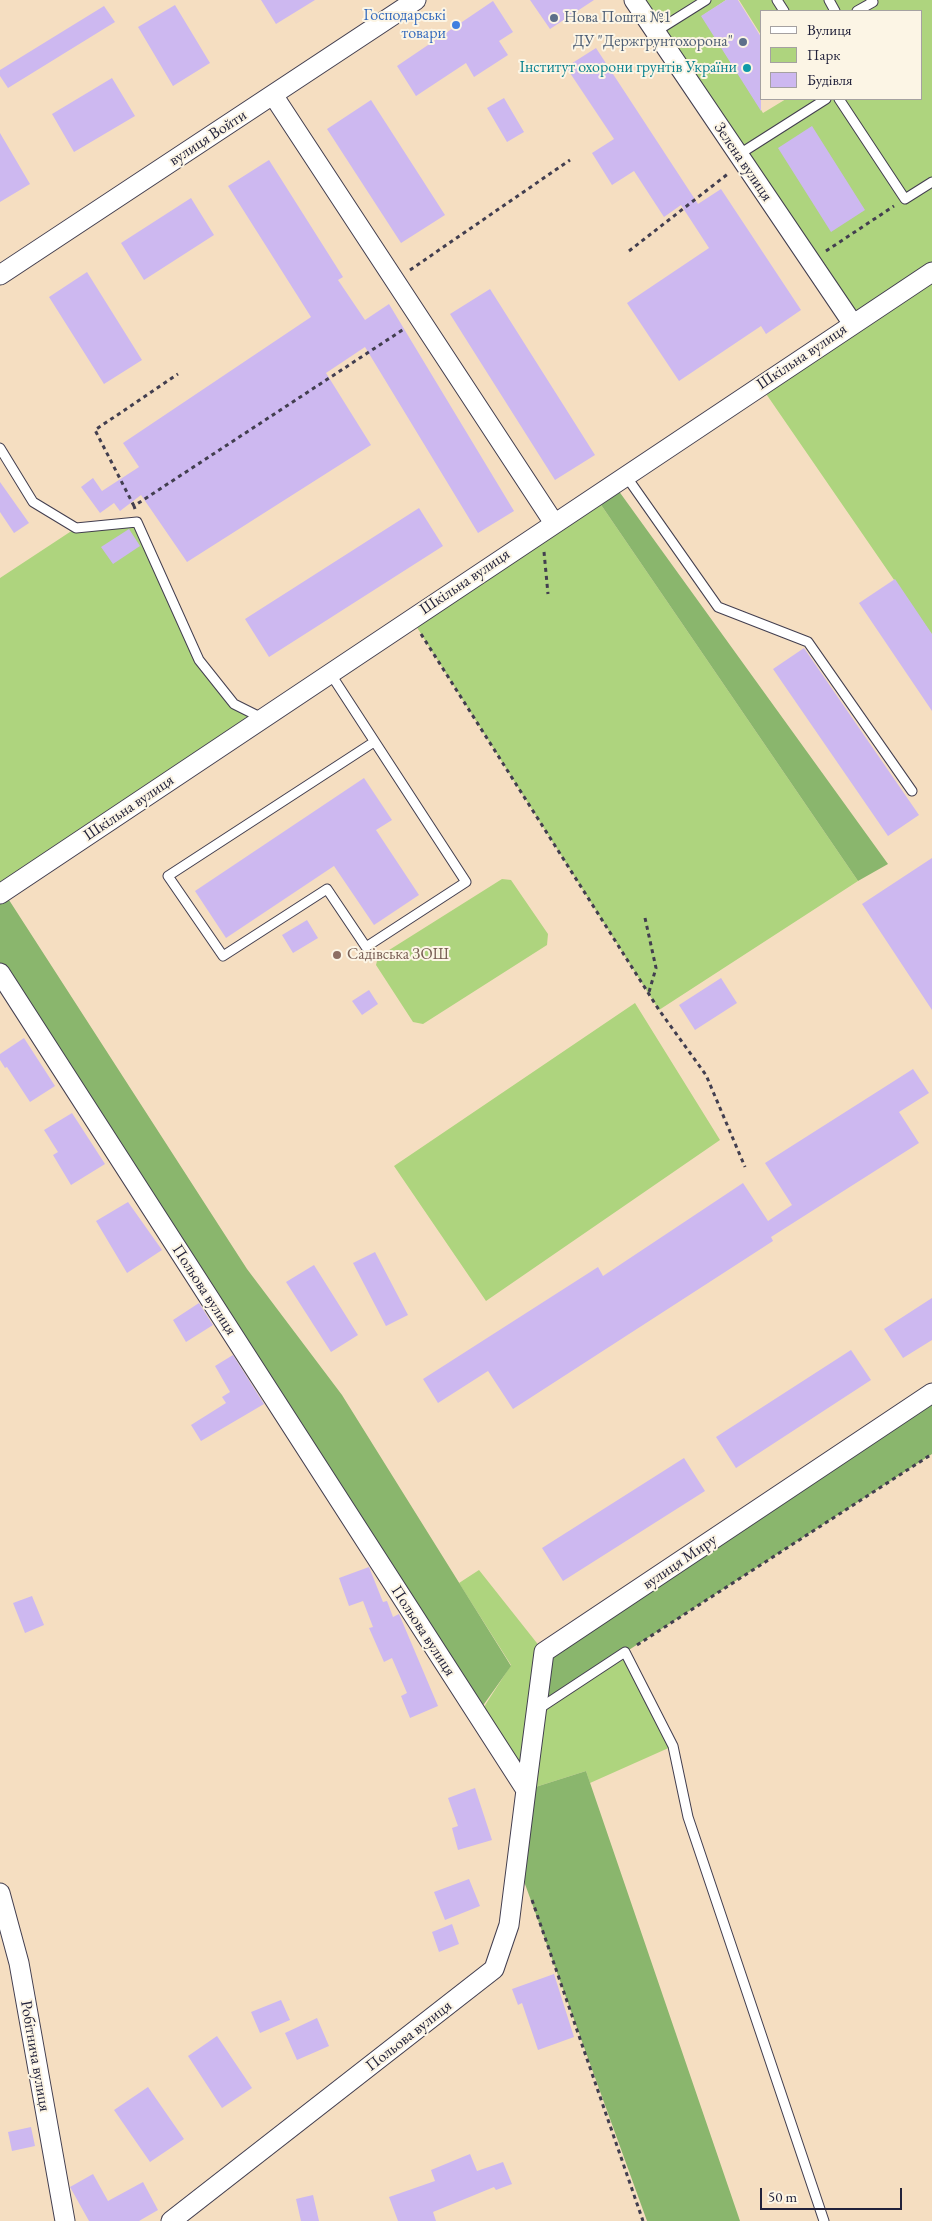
<!DOCTYPE html>
<meta charset="utf-8">
<style>
body{margin:0}
#map{position:relative;width:932px;height:2221px;overflow:hidden;background:#f5dec1;font-family:"EB Garamond",serif}
canvas{display:block}
.legend{position:absolute;left:760px;top:10px;width:162px;height:90px;box-sizing:border-box;background:#fcf5e5;border:1px solid #a5a1a1;margin:0;padding:6px 9px;list-style:none;font-size:15px;color:#22223b}
.legend li{display:flex;align-items:center;gap:10px;height:25px}
.legend b{width:25px;border:1px solid #a5a1a1}
.scale{position:absolute;left:760px;top:2188px;width:142px;height:22px;box-sizing:border-box;border:2px solid #22223b;border-top:0;padding-left:6px;font-size:15px;line-height:18px;white-space:nowrap;color:#22223b;-webkit-text-stroke:4px #fcf5e5;paint-order:stroke}
</style>
<div id="map">
<canvas width="932" height="2221"></canvas>
<ul class="legend">
<li><b style="height:6px;background:#fff"></b>Вулиця</li>
<li><b style="height:14px;background:#aed47e"></b>Парк</li>
<li><b style="height:14px;background:#cdb8f0"></b>Будівля</li>
</ul>
<div class="scale">50 m</div>
</div>
<script>
const ctx = document.querySelector('canvas').getContext('2d');
ctx.lineJoin = 'round';
function fillPath(path, color) { ctx.fillStyle = color; ctx.fill(path, 'evenodd'); }
function trace(path, color, width, dash) { ctx.strokeStyle = color; ctx.lineWidth = width; ctx.lineCap = dash ? 'butt' : 'round'; ctx.setLineDash(dash || []); ctx.stroke(path); }
function label(font, color, halo, rows, align = 'center') {
  ctx.font = font + ' "EB Garamond",serif'; ctx.lineWidth = 4; ctx.setLineDash([]); ctx.textBaseline = 'middle'; ctx.strokeStyle = halo; ctx.fillStyle = color; for (const [text, x, y, turn = 0] of rows) {
    ctx.save(); ctx.translate(x, y); ctx.rotate((+turn || 0) * Math.PI / 180); ctx.textAlign = isNaN(turn) ? turn : align; if (halo) ctx.strokeText(text, 0, 0); ctx.fillText(text, 0, 0); ctx.restore();
  }
}
const green = new Path2D(`
 M635,0h91l-24,16 61,97 23,-14h135v-88h-160v24l-22,-35h193v272l-79,52z
 M932,274v361l-172,-250z
 M595,496l263,385 -199,129 -248,-392z
 M137,522l62,138 35,44 28,14 -262,168v-308l76,-50z
 M502,879l9,1 37,54 -1,11 -124,79 -10,-2 -37,-57 2,-8z
 M635,1003l85,137 -234,161 -92,-135z
 M479,1570l65,82h81l48,94 -83,37 -4,-12 -60,19 -46,-77 31,-48 -52,-82z`);
const forest = new Path2D(`
 M613,483l275,381 -30,17 -263,-385z
 M0,886l247,383 95,126 169,271 -34,48 -477,-748z
 M932,1394v60l-396,256 8,-58z
 M586,1771l154,450h-93l-130,-359 9,-72z`);
const building = new Path2D(`
 M261,0h54l-39,24z
 M530,0h64l-44,29z
 M726,0h12l23,37v74l-60,-95z
 M493,1l20,31 -14,9 9,14 -34,22 -8,-14 -50,33 -19,-30z
 M175,5l35,58 -37,23 -35,-59z
 M104,6l11,16 -107,66 -8,-12v-6z
 M596,48l102,156 23,-15 80,121 -35,24 -5,-8 -82,55 -52,-78 82,-55 -28,-43 -17,12 -30,-46 -22,14 -20,-32 22,-14 -48,-72z
 M112,78l23,38 -61,36 -22,-38z
 M504,98l20,34 -17,10 -20,-34z
 M371,100l74,115 -44,28 -74,-114z
 M812,126l53,84 -34,22 -53,-84z
 M0,133l30,51 -30,18z
 M269,160l74,117 -5,3 27,40 24,-16 125,207 -36,22 -113,-186 -39,26 45,72 -184,117 -46,-67 -21,16 -6,-8 -14,10 -19,-26 12,-9 9,13 37,-24 -16,-24 188,-126 -83,-131z
 M191,198l23,37 -70,45 -23,-37z
 M87,272l55,88 -38,24 -55,-87z
 M490,289l105,166 -40,25 -105,-166z
 M0,482l29,41 -15,10 -14,-21z
 M419,508l24,38 -174,111 -24,-38z
 M129,529l11,17 -27,18 -12,-17z
 M895,579l37,55v77l-73,-108z
 M804,648l115,167 -31,21 -115,-167z
 M364,778l28,42 -16,10 43,65 -45,30 -40,-59 -108,72 -31,-47z
 M932,858v152l-70,-106z
 M307,920l11,18 -25,15 -11,-18z
 M721,978l16,25 -42,27 -16,-25z
 M369,990l9,14 -16,11 -10,-14z
 M24,1038l31,48 -25,16 -23,-35 -2,1 -5,-8v-6z
 M913,1069l16,24 -30,19 20,31 -148,94 2,4 -260,168 -25,-38 -50,32 -15,-24 175,-112 5,9 140,-93 25,38 24,-16 -27,-42z
 M72,1113l33,51 -34,21 -18,-30 5,-3 -14,-22z
 M128,1202l34,48 -35,23 -31,-52z
 M375,1252l33,63 -22,11 -33,-63z
 M314,1265l44,70 -27,17 -45,-70z
 M932,1298v42l-29,18 -19,-29z
 M199,1303l14,22 -27,17 -13,-22z
 M851,1350l20,30 -135,88 -20,-31z
 M233,1355l31,49 -63,37 -10,-16 35,-22 -4,-6 8,-5 -15,-26z
 M684,1458l21,33 -142,90 -21,-33z
 M369,1567l14,35 4,-1 6,16 6,-3 39,92 -28,12 -9,-22 6,-3 -15,-35 -8,4 -15,-34 4,-1 -10,-26 -14,5 -10,-28z
 M32,1596l12,29 -19,8 -12,-30z
 M475,1788l17,52 -34,10 -6,-22 6,-2 -10,-28z
 M469,1879l11,27 -35,14 -11,-28z
 M452,1924l7,20 -20,8 -7,-20z
 M554,1974l20,63 -36,13 -16,-47 -4,2 -6,-16z
 M281,2000l9,20 -30,13 -9,-21z
 M317,2018l12,28 -32,14 -12,-27z
 M217,2036l35,52 -30,20 -34,-52z
 M148,2087l36,52 -34,23 -36,-52z
 M31,2127l4,19 -23,5 -4,-19z
 M470,2154l7,17 26,-9 9,22 -16,6 -2,-3 -61,25 3,9h-38l-9,-24 46,-16 -4,-11z
 M93,2174l15,27 35,-19 15,28 -19,11h-50l-19,-34z
 M313,2195l6,26h-18l-5,-22z`);
const path = new Path2D(`
 M629,251l100,-78
 M826,251l68,-45
 M410,270l160,-110
 M134,506l-39,-76 83,-56
 M135,509l-1,-3 270,-177
 M544,552l4,42
 M421,634l238,376 47,65 39,92
 M645,918l11,50 -7,24
 M637,1645l295,-191
 M532,1900l111,321`);
const lane = new Path2D(`
 M777,0l7,11
 M829,0l6,11
 M857,11l16,-9 -2,-2
 M655,32l51,-32
 M839,99l66,100 27,-17
 M738,155l88,-56
 M0,448l33,54 43,26 61,-6 62,138 35,44 28,14
 M626,476l92,131 90,35 104,149
 M330,673l136,209 -100,65 -39,-58 -104,67 -55,-80 206,-134
 M537,1710l88,-58 48,94 15,71 136,404`);
const street = new Path2D(`
 M634,0l219,324
 M273,95l281,428
 M0,275l416,-275
 M0,894l932,-622
 M0,973l526,817 -17,135 -15,44 -323,252
 M526,1790l18,-138 388,-259
 M0,1893l19,70 46,258`);
const markers = [
 [554,18,5,"#5c6f8a"],
 [456,25,5,"#3f7fe0"],
 [743,42,5,"#5c6f8a"],
 [747,68,5,"#0f9aa8"],
 [337,955,5,"#8d6e63"]
];
const shopNames = [
 ["Господарські",446,16],
 ["товари",446,34]
];
const serviceNames = [
 ["Нова Пошта №1",564,18],
 ["ДУ \"Держгрунтохорона\"",733,42,"right"]
];
const cultureNames = [
 ["Інститут охорони грунтів України",737,68]
];
const streetNames = [
 ["вулиця Войти",208,138,-33],
 ["Зелена вулиця",743,162,56],
 ["Шкільна вулиця",802,357,-34],
 ["Шкільна вулиця",465,582,-34],
 ["Шкільна вулиця",129,808,-34],
 ["Польова вулиця",204,1290,57],
 ["вулиця Миру",680,1562,-34],
 ["Польова вулиця",423,1631,57],
 ["Польова вулиця",409,2036,-38],
 ["Робітнича вулиця",35,2056,80]
];
const educationNames = [
 ["Садівська ЗОШ",347,955]
];
fillPath(green, '#aed47e');
fillPath(forest, '#8ab66d');
fillPath(building, '#cdb8f0');
trace(lane, '#423e4f', 11);
trace(street, '#423e4f', 21);
trace(path, '#423e4f', 3, [4, 4]);
trace(lane, '#fff', 9);
trace(street, '#fff', 19);
for (const [x, y, r, color] of markers) { const dot = new Path2D(); dot.arc(x, y, r, 0, 2 * Math.PI); ctx.fillStyle = color; ctx.fill(dot); trace(dot, '#fcf5e5', 2); }
label('16px', '#366cbe', '#fcf5e5', shopNames, 'right');
label('16px', '#4e5e75', '#fcf5e5', serviceNames, 'left');
label('16px', '#0d838f', '#fcf5e5', cultureNames, 'right');
label('16px', '#22223b', '#fcf5e5', streetNames);
label('16px', '#785e54', '#fcf5e5', educationNames, 'left');
</script>
